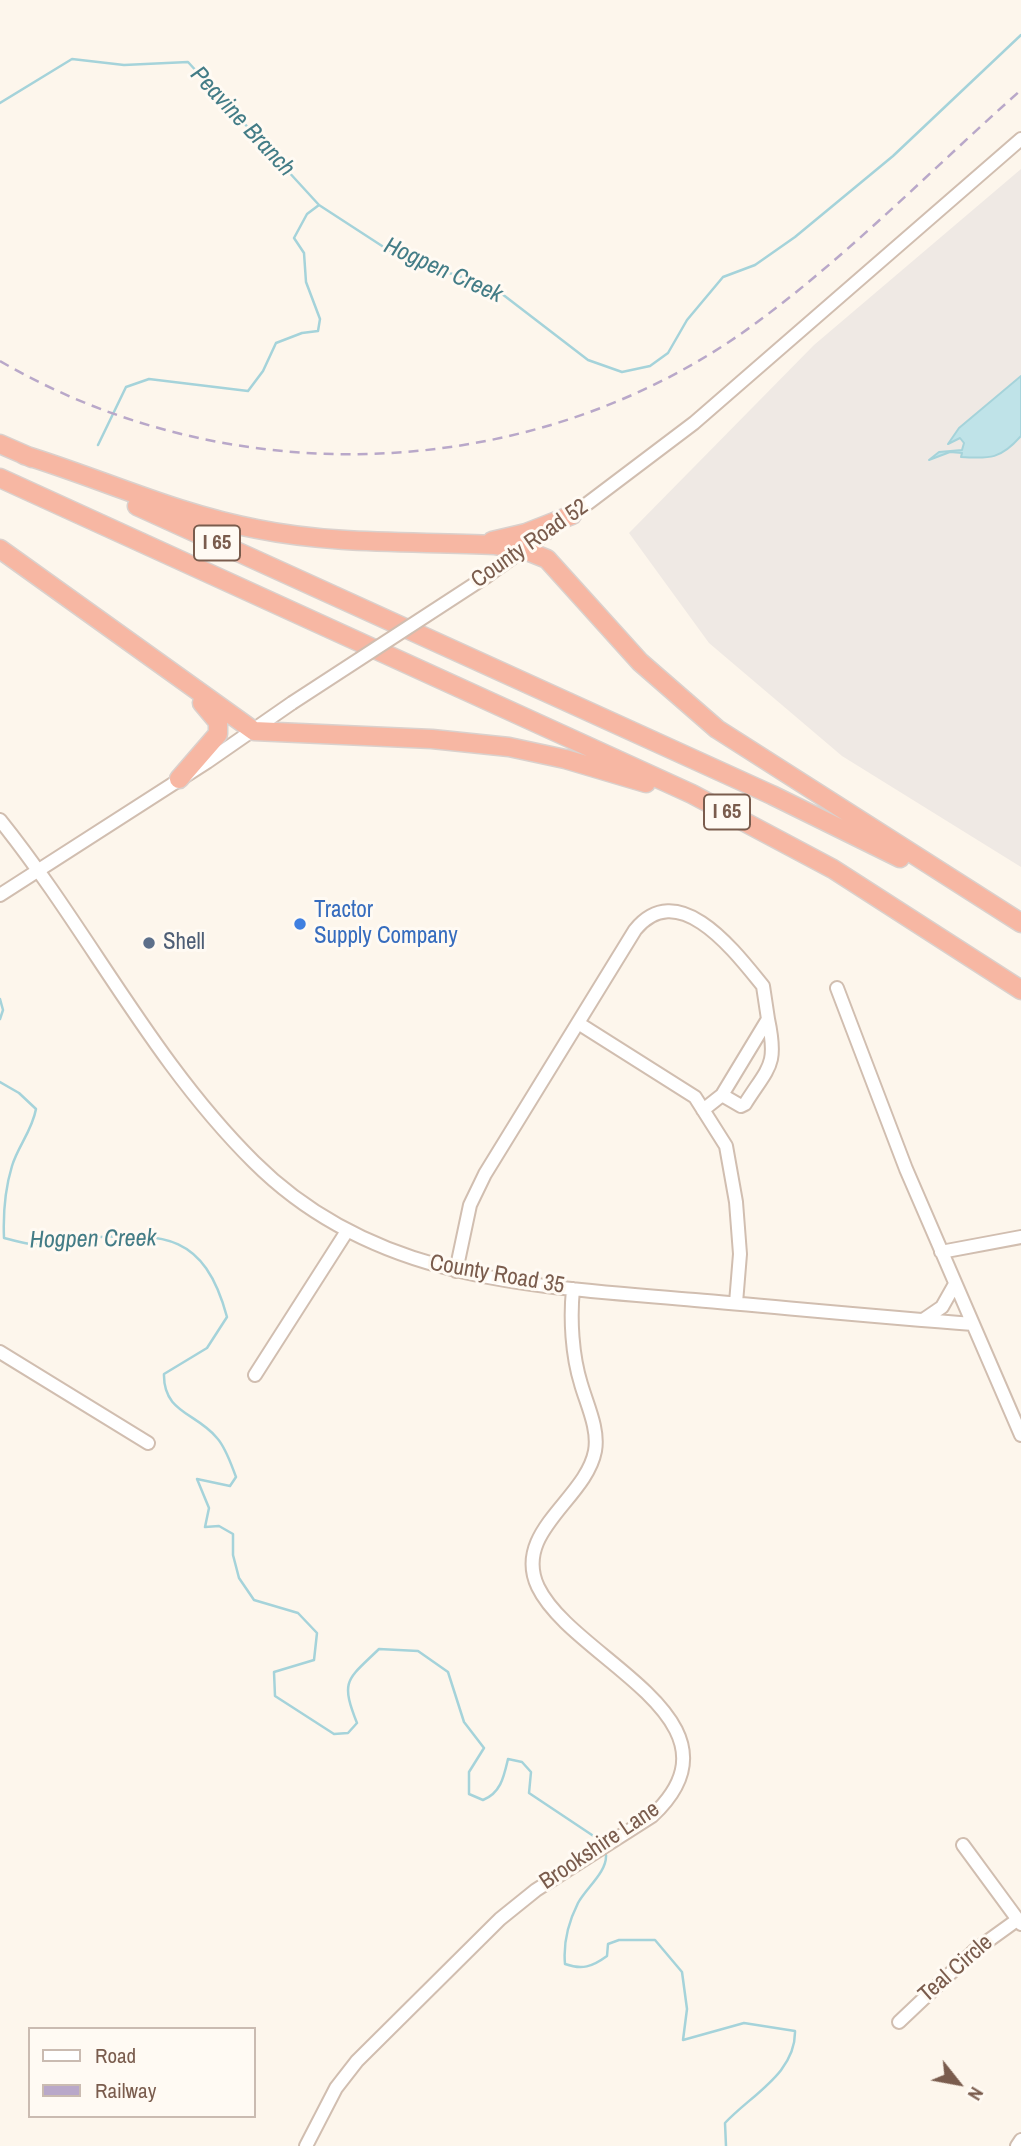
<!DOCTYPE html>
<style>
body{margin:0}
#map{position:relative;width:1021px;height:2146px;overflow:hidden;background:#fdf6ec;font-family:"Archivo Narrow",sans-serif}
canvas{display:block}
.legend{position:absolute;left:28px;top:2027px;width:228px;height:91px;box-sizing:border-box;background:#fffaf3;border:2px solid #cabbb1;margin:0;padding:9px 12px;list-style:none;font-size:21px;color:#7a5c4d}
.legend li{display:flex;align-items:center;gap:14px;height:35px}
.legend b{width:35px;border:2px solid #cabbb1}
.north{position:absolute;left:923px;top:2048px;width:70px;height:70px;-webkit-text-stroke:5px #fffaf3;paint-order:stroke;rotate:121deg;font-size:19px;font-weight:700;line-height:28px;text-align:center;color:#7a5c4d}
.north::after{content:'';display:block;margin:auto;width:24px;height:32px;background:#7a5c4d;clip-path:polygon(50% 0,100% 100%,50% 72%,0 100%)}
</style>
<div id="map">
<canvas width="1021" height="2146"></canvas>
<ul class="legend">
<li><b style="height:9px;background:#fff"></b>Road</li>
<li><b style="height:9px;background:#b9a8c9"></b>Railway</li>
</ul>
<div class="north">N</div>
</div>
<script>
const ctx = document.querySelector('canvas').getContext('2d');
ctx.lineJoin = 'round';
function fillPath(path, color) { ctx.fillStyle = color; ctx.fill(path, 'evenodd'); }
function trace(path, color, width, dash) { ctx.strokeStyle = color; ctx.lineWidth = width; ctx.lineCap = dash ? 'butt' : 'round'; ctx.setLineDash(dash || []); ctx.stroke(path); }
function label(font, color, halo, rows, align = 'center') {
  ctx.font = font + ' "Archivo Narrow",sans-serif'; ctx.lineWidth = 6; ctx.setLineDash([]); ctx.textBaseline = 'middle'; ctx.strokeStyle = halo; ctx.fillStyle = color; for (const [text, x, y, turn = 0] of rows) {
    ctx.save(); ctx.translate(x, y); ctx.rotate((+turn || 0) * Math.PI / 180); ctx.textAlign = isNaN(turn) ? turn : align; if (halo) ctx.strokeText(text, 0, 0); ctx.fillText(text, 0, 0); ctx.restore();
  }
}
const industrial = new Path2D(`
 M1021,169v698l-179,-111 -133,-113 -80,-110 185,-188z`);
const water = new Path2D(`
 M1021,376v60c-20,23 -31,23 -60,21l1,-4 -12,-1 -21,8 10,-8 23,-2 2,-7 -4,-5 -12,6 11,-16z`);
const stream = new Path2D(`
 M0,103l72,-44 52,6 64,-3 131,143
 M98,445l28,-58 23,-8 99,12 15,-20 13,-28 26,-10 16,-2 2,-12 -14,-37 -2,-29 -10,-15 13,-24 12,-9 80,52 94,30 95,73 34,12 28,-6 18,-13 19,-33 36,-43 32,-12 40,-28 98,-81 128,-121
 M0,999l3,11 -3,9
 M0,1082l19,11 17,16c-4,22 -18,37 -24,57 -7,23 -9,47 -8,72 9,2 18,5 26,6 11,1 21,-6 32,-6 84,0 138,-21 165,79l-20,31 -43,26c-1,39 33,39 53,64 9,10 14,26 19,39l-6,9 -33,-7 12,29 -4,19 14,-1 14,8v21l6,23 15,22 44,13 19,20 -3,27 -40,12 1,24 59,38 14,-1 9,-10c-17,-43 -10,-43 22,-74l39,2 30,21 16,50 20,26 -15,24v22l14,6c18,-7 21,-24 25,-41l14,3 9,10 -2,21 72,48
 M606,1855c1,17 -20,33 -28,48 -10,20 -15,39 -13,61 17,6 27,3 42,-8l1,-12 11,-4h36l27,32 5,37 -4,31 61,-17 51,8c1,42 -44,64 -70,92l1,23`);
const minor = new Path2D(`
 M567,519l127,-96 327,-284
 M487,576l65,-47
 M0,820c89,111 152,241 254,342 121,121 282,124 441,138 93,8 185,17 278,24
 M0,895l207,-133 85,-59
 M837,988l69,181 115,266
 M578,1023l117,74 31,49 10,56 4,52 -4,49
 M722,1095l19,11 4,-2c24,-38 33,-38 23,-85
 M941,1252l80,-15
 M456,1271l14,-66 15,-31 150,-244c44,-54 101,23 128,56l5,33 -46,76 -19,15
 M923,1320l19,-13 13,-23
 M0,1352l148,91
 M255,1375l92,-144
 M963,1845l58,79
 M899,2022l75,-71 43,-31
 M306,2146l30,-58 21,-27 143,-142 36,-29 116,-74c103,-96 -79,-156 -114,-229 -26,-55 48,-88 57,-136 4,-22 -8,-46 -14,-67 -9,-29 -11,-65 -8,-95
 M1017,2146l4,-6`);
const highway = new Path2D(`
 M0,444l32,14
 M24,455c78,24 152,59 233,74 79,16 158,12 238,16l27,4 25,10 93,103 77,67 304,194
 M0,478l692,316 141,75 188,121
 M137,506l635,289 128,63
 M492,541l34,-8 46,-18
 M0,549l254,182 178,8 77,8 56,12 81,24
 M179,779l39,-45v-12l-16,-19`);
const rail = new Path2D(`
 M0,361c233,136 538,123 756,-38 94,-69 177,-155 265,-233`);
const minorBridge = new Path2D(`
 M292,703l195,-127`);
const markers = [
 [300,924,7,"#3f7fe0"],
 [149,943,7,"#5c6f8a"]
];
const shields = [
 [217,543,46],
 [727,812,46]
];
const shieldNames = [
 ["I 65",217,543],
 ["I 65",727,812]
];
const streetNames = [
 ["County Road 52",530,544,-35],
 ["County Road 35",497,1275,10],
 ["Brookshire Lane",600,1846,-34],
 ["Teal Circle",956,1969,-41]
];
const shopNames = [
 ["Tractor",314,911],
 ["Supply Company",314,937]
];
const serviceNames = [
 ["Shell",163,943]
];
const waterNames = [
 ["Peavine Branch",242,122,47],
 ["Hogpen Creek",443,271,24],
 ["Hogpen Creek",93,1240,-1]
];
fillPath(industrial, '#efe9e4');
fillPath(water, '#bfe3e8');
trace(water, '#a5d3da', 2);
trace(stream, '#a5d3da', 2.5);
trace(minor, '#d1beb0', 16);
trace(highway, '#dad1cd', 21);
trace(minor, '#fff', 12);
trace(highway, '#f7b7a3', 18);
trace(rail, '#b9a8c9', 2.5, [10, 7]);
trace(minorBridge, '#d1beb0', 16, []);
trace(minorBridge, '#fff', 12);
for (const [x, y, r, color] of markers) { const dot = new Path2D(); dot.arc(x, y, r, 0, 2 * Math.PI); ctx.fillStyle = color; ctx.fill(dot); trace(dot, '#fffaf3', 2.5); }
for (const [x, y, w] of shields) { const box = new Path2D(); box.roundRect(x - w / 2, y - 17.5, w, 35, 5); ctx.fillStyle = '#fffaf3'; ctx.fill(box); trace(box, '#7a5c4d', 2); }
label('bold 21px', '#7a5c4d', null, shieldNames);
label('23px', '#7a5c4d', '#fffaf3', streetNames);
label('23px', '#366cbe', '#fffaf3', shopNames, 'left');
label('23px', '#4e5e75', '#fffaf3', serviceNames, 'left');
label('italic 24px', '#437c86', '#fffaf3', waterNames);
</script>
